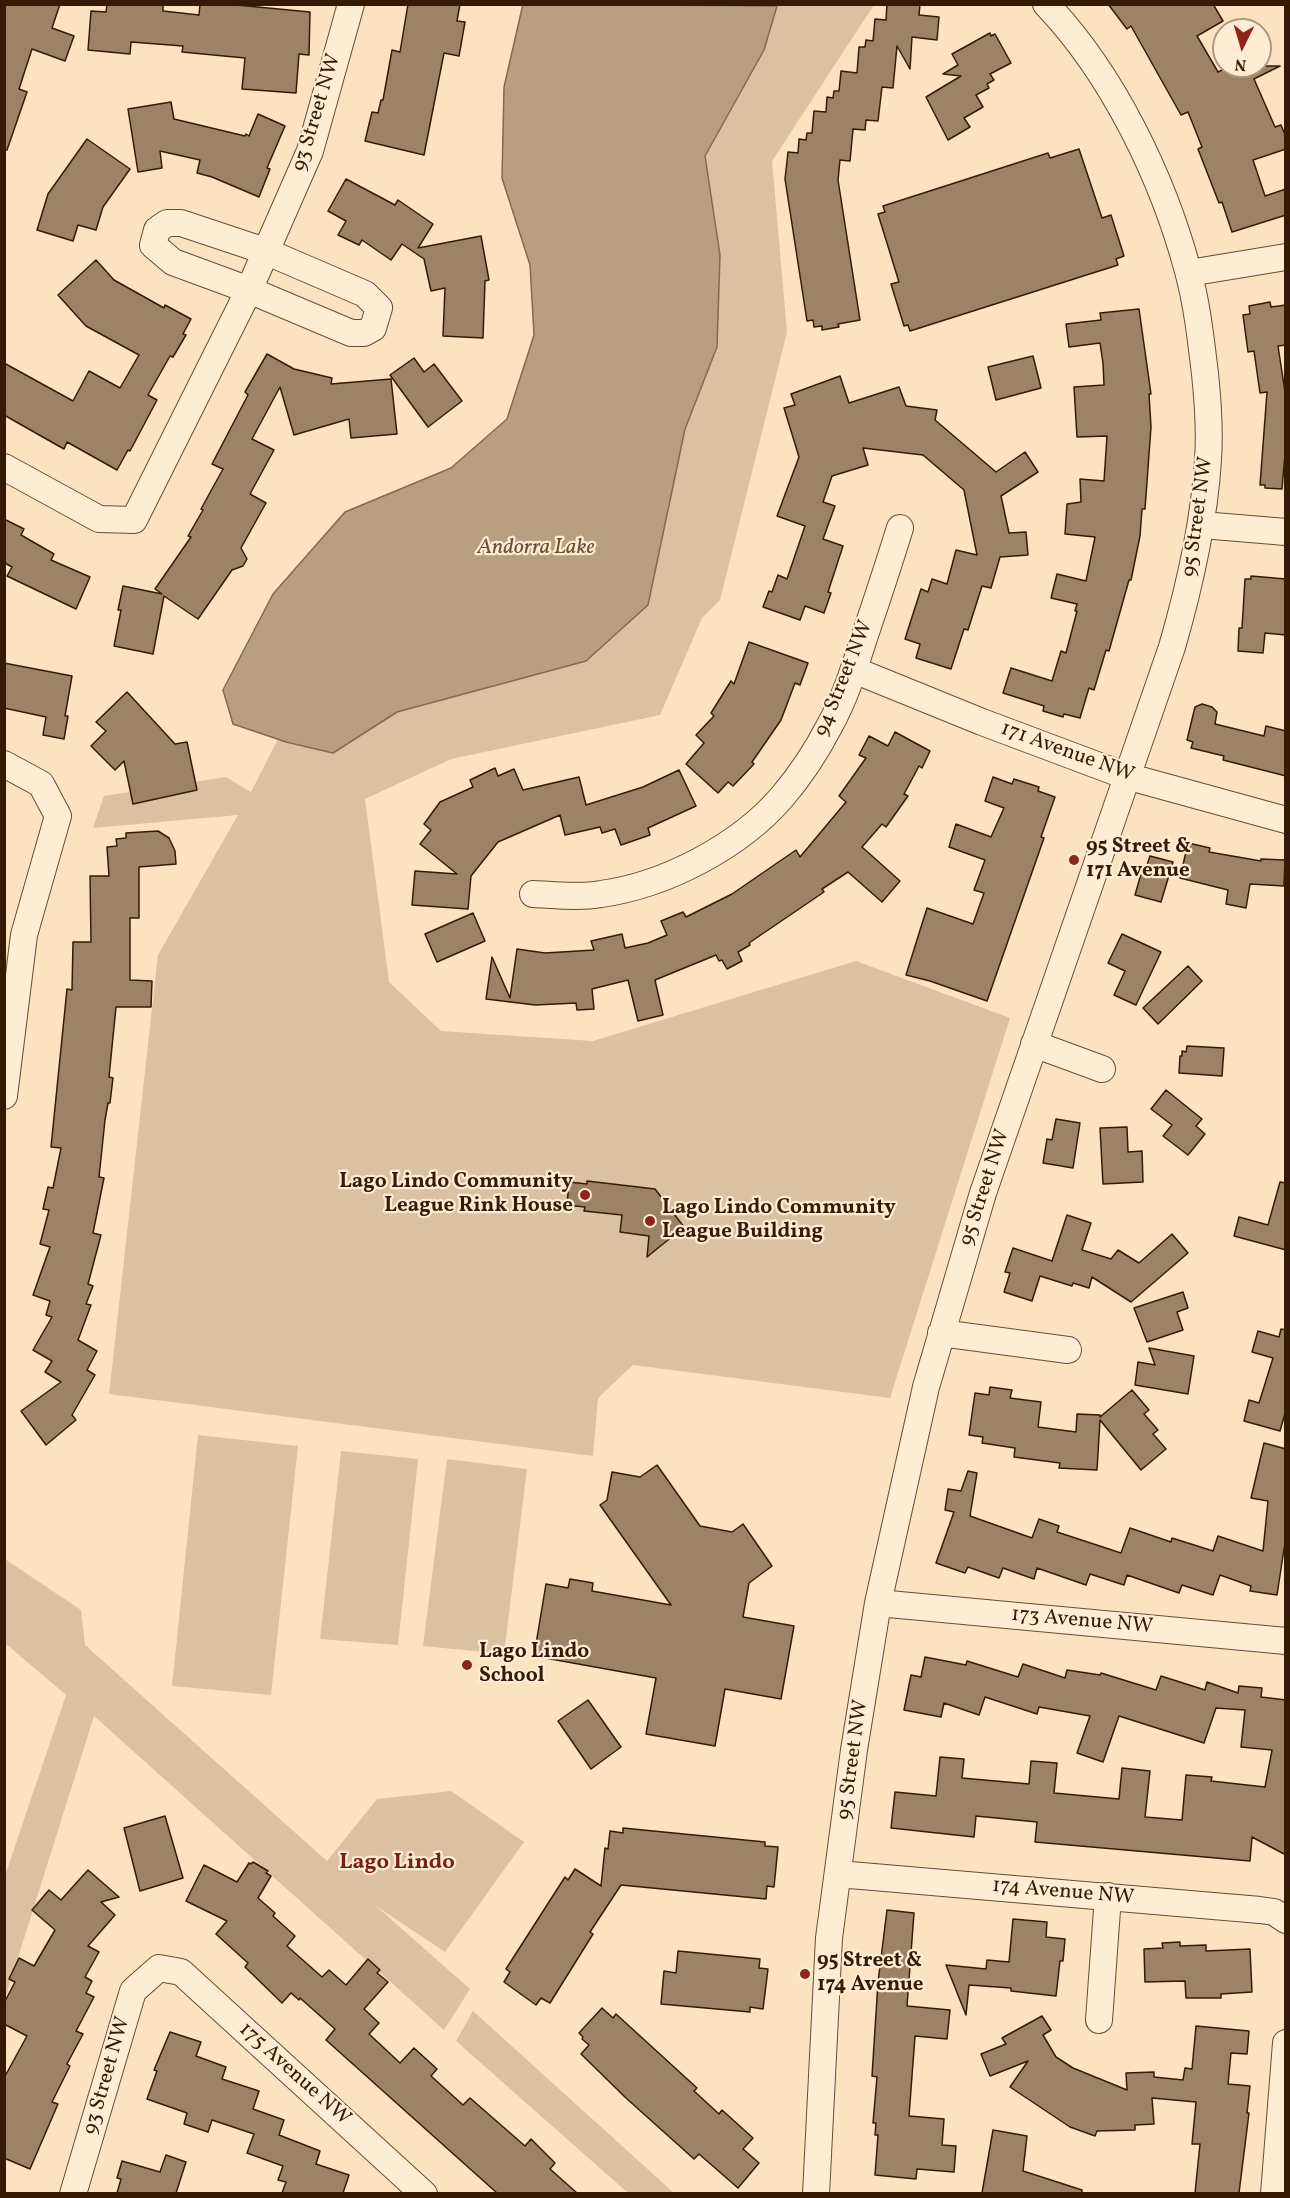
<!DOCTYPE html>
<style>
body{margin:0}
#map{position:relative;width:1290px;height:2198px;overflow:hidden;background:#fce3bf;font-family:Vollkorn,serif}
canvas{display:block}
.frame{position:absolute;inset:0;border:6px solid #351b06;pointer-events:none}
.north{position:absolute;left:1212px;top:18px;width:60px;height:60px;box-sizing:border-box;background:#fdedd5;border:2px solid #ad9982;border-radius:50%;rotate:185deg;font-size:16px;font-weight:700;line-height:24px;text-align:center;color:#351b06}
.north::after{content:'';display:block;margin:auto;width:21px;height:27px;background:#8f2418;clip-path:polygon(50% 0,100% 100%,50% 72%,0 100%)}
</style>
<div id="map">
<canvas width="1290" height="2198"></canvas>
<div class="frame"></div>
<div class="north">N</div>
</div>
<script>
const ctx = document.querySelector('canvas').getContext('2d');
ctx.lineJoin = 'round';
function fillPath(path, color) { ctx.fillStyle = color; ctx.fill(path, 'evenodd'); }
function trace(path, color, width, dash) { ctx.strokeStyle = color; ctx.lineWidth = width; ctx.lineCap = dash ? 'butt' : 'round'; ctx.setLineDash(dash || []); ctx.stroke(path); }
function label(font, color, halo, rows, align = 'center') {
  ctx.font = font + ' Vollkorn,serif'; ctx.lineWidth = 4.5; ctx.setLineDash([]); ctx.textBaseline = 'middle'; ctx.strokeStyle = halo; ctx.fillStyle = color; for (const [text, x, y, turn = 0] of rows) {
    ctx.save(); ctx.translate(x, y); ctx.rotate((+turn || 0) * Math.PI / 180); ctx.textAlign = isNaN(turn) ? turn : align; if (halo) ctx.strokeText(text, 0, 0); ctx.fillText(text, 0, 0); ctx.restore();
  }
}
const green = new Path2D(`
 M523,5h351l-102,156 15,171 -67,268 -18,18 -42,97 -209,44 -86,40 24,183 52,49 152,10 263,-80 154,57 -120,380 -257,-33 -35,33 -5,58 -484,-62 49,-439 80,-140 -145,13 11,-32 122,-19 25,15 27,-53 -45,-15 -10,-34 50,-96 72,-82 106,-44 56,-49 27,-84 -4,-70 -28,-87 2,-91z
 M198,1435l100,11 -27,249 -99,-9z
 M341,1451l77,8 -20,186 -78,-6z
 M447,1459l80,10 -23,185 -81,-8z
 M5,1559l76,51 4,35 242,216 50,-62 74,-8 73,51 -79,110 -69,-46 94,83 -26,41 -350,-314 -89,283v-123l61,-181 -61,-52z
 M473,2011l201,182h-46l-172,-152z`);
const water = new Path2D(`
 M523,4l254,2 -13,44 -59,106 15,99 -3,92 -32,82 -37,176 -62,56 -189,51 -64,41 -47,-11 -53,-18 -10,-34 50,-96 72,-82 106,-44 56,-49 27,-84 -4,-70 -28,-87 2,-91z`);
const building = new Path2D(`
 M4,4h56l-8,24 22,8 -9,25 -33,-12 -13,40 8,3 -20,58h-3z
 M107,4h56v7l36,4 1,-11h26l84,8 -1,43 -10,-1 -3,39 -54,-4 3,-31 -63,-6 1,-6 -52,-4 -1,12 -42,-4 3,-39 15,1z
 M408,4h52l-3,17 8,1 -6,34 -15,-3 -20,102 -59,-14 7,-29 6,1 3,-13h2l9,-50 8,2z
 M887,4h33l-1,11 20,2 -2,23 -25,-3 -2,32 -13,-23 -4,42 -11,-1 -4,34 -12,-1 -1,10 -12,-1 -3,32 -10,-1 -2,20 22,140 -22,4 1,3 -17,3v-4l-8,1 -1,-7 -6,1 -22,-142 3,-27 10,1 1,-14 7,1 1,-7h5l2,-22 12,1 1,-15 6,1 1,-7h5l2,-20 16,2 2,-26h6l1,-7 7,1 2,-22 11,1z
 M1108,4h105l10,17 -26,15 21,36 12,-6h50l-26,13 21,48 6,-2 5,12v12l-33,11 12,36 21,-7v26l-54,17 -10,-30 -3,1 -21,-54 4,-2 -14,-35 -7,3 -50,-89 -4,3z
 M990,33l1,3 4,-2 16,29 -21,11 4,6 -7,4 2,4 -13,7 7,12 -19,11 6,9 -22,13 -22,-43 35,-21 -18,-2 15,-9 -6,-11z
 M171,102l3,17 71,17 1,-2 3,2 9,-22 27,12 -18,42 3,1 -11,28 -47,-20 -15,-4 3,-13 -40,-9 2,17 -24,4 -10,-63z
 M87,139l43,30 -27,38 -7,23 -18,-5 -5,16 -36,-11 11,-36z
 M1079,149l23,69 9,-3 13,41 -8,3 2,6 -208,66 -2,-6 -4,1 -13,-42 8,-2 -21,-68 7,-2 -2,-6 165,-53 2,5z
 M346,179l49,26 3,-5 35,24 -15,24 63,-12 8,44 -4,1 -2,57 -40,-2 2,-48 -14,3 -7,-32 -22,-15 -11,16 -29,-20 -3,5 -21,-10 8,-14 -18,-10z
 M96,260l18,20 50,28 1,-3 26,14 -8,15 3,1 -13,22 -3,-1 -22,39 9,5 -27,51 -2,-1 -11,20 -50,-28 -3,7 -60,-34v-52l69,38 16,-30 31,17 19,-33 -53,-29 -28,-31z
 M1270,302l1,5 15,-2v40l-8,1 8,52v45l-4,46 -17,-1v-3h-5l7,-93 -7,1 -6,-42 -6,1 -5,-37 7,-1 -1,-8z
 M1139,309l12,85h-2l2,33 -6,82h-3l-2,27 -9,44h-2l-20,71 -3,-1 -12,40 -5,-2 -9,30 -16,-4 -1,3 -20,-6 1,-5 -41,-13 8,-25 41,13 9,-30 5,2 11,-42h-2l2,-7 -26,-6 6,-24 29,7 9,-44 -30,-3 2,-30 14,-2 -1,-23 24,2 3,-45 -30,1 -3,-50 30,-2 -1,-22 -3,-20 -31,4 -3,-23 35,-4 -1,-7z
 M267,354l27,15 38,9 -1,6 60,-5 6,55 -46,4 -2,-19 -55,16 -14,-48 -28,52 22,11 -24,44 16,9 -25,45 6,11 -4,7 -11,4 -34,49 -34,-23 -11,58 -39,-8 7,-36h-3l5,-24 39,8 -7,-5 36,-52 -3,-1 15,-26 -2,-1 22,-40 -11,-5 36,-69 -3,-3z
 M1033,356l8,32 -45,12 -8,-33z
 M414,358l10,14 10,-8 28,37 -34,26 -38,-52z
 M840,376l9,27 50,-16 7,19 31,4 -2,10 61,52 29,-20 13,20 -37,24 8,37 17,-1 2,23 -28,2 -9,31 -9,-2 -14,44 -4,-1 -13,40 -35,-11 4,-14 -15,-5 16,-50 7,3 4,-13 15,5 9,-34 21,5 -13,-65 -41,-35 -60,-7 5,17 -36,11 -9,26 12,4 -12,33 20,7 -15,46 3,1 -7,20 -19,-7 -5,14 -37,-13 6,-16 3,1 6,-17 9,4 18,-53 -28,-10 22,-59 -15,-49 11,-3 -4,-11z
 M4,519l20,10 -3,6 33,19 -3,6 39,17 -14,32 -69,-33 5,-9 -7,-4 -1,2z
 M1251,576l35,3v56l-21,-2 -2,20 -25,-2 1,-23h3l3,-49h6z
 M749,642l59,21 -8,22 -5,-2 -14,37 -29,42 2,2 -21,22 -5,-4 -10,11 -32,-29 18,-21 -8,-8 18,-19 -3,-3 20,-32 3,3z
 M4,663l68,13 -7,40h3l-4,23 -21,-4 3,-18 -42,-9z
 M127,692l48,52 12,-2 10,48 -64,14 -9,-43 -9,9 -24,-24 15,-15 -10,-9z
 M1202,704l10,3 5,5 -2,12 49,12 2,-10 20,5v45l-63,-16 1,-4 -33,-8 2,-6 -6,-2 8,-33z
 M895,732l35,19 -8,17 -3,-2 -15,28 4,2 -22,31 -4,-3 -20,23 38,34 -18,21 -34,-30 -26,17 2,3 -75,51 1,2 -12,7 4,9 -15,8 -5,-9 -3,1 -3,-6 -61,25 8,35 -25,6 -10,-41 -36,9 2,20 -17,1 -1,-7 -41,2 -49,-6 6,-42 18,41 7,-49 28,4 49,-3 -3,-9 31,-7 3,14 23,-5 19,-8 -6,-14 22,-9 3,5 46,-23 64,-44 4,7 46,-55 -7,-6 27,-38 -7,-3 10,-19 19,10z
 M495,768l3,8 16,-7 9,21 56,-13 7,28 57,-18 36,-17 17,36 -48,22 2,7 -29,10 -6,-16 -13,4 -2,-6 -35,8 -5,-20 -62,27 -27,34 -3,33 -56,-4 3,-34 42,3 -37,-30 11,-14 -7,-6 16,-22 33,-15 -3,-7z
 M993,777l19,7 2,-5 25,8 -1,4 17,6 -14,40 3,1 -57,163 -57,-20 -24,-6 21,-67 46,16 11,-31 -10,-3 11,-30 -36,-13 7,-23 35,13 13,-29 -19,-7z
 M158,831l11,7 6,13 1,13 -37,3v51h-9v62l22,1 -1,26h-35l-7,70 4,1 -3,25h-2l-3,17 -6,57 5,1 -11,55 8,2 -13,49 5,2 -7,18 5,1 -13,35 19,11 -10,19 8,5 -23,40 4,5 -30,25 -25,-34 40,-29 -16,-10 7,-11 -19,-11 19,-33 -6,-2 4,-14 -17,-6 17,-48 -10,-3 9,-34 -6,-1 5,-22 5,1 8,-40 -10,-1 16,-158 5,1 1,-48h18l-1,-66h19l-2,-29 10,-1 -1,-7 10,-1v-5z
 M1188,843l22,5 -1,4 52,9v-2l24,1 -1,26 -34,-2 -4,24 -20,-4 2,-14 -48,-12z
 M1150,856l23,6 -12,40 -26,-7 6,-21h3z
 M473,913l12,28 -48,21 -12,-28z
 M1122,934l39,18 -25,53 -22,-10 11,-24 -17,-8z
 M1188,966l14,15 -44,43 -15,-16z
 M1187,1046l37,2 -2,28 -43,-3 1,-17h2v-5l4,1z
 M1166,1090l36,29 -6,7 9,8 -17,21 -25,-19 9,-11 -21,-16z
 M1056,1119l24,4 -7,45 -30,-5 4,-24 5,1z
 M1127,1127l1,25 14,-1 1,31 -40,2 -3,-56z
 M587,1181l68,8 29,38 -37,30 2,-21 -29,-4 2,-17 -38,-4 1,-4 -18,-2 2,-23 18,2z
 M1280,1182l6,1v67l-52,-14 5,-19 29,8z
 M1067,1215l24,8 -9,27 29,9 7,-9 21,13 33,-29 16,19 -57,49 -39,-25 -3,11 -16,-5 -1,3 -32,-10 -8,25 -28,-9 6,-19 -5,-1 8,-24 39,13z
 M1183,1292l5,16 -11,4 6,18 -36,12 -13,-34z
 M1281,1329l5,1v80l-6,21 -36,-10 5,-21 10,3 14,-45 -21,-6 6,-21 21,6z
 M1149,1348l45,8 -6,38 -53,-9 3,-23 17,3z
 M990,1387l22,3 -2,8 31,4 -3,25 38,5 1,-18 23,1v2l32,-27 17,20 -5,4 14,16 -5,4 13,15 -25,21 -41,-50 -3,50 -38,-2 1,-5 -46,-6 1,-9 -33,-5 1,-6 -14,-2 6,-42 14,2z
 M1264,1443l22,6v87l-9,59 -27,-4 1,-5 -31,-11 -7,20 -31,-10 -3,8 -52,-18 -3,10 -34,-11 -4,11 -49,-17 -3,11 -31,-11 -4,10 -31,-11 -3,6 -29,-10 18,-51 -9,-2 3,-21 13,2 7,-20 9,2 -7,43 62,22 7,-19 20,7 -2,6 64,21 9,-25 41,14 1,-4 41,13 5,-15 45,15 5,-50 -17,-3z
 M657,1465l43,61 32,6 11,-8 29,42 -23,17 -6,34 51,9 -13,73 -56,-10 -10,57 -69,-12 10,-56 -122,-22 12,-72 22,4 2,-9 23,4 -1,8 79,14 -71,-100 7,-5 5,-28 28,5z
 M925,1657l41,8 1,-4 51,16 5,-13 42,14 2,-8 33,5 1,-2 55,17 5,-14 44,14 2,-8 31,11 1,-7 23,2 -1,9 25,3v155l-34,-18 -2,24 -215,-19 2,-20 -61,-6 -2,21 -83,-9 4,-36 41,4 4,-39 24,2 -2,19 67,6 2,-23 26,2 -3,30 65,6 3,-31 28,3 -5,46 37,3 4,-45 26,2 -1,4 54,6 7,-37 -31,-3 4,-37 -29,-2 -12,35 -85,-27 -16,46 -26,-9 13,-37 -51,-9 -2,7 -52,-17 -6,18 -35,-12 -3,14 -37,-7 7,-35 10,2z
 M588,1700l33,47 -30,22 -33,-48z
 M165,1816l18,62 -43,13 -16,-63z
 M623,1828l142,14v4l13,1 -4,40 -7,-1 -1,13 -145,-14 -31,47 3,2 -43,69 -9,-5 -5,7 -32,-23 6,-10 -4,-3 59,-92 3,3 7,-11 26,17 4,-38 3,1 2,-18 13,2z
 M253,1862l15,9 -2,2 5,3 -13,22 17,15 -2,3 22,20 -8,10 35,31 7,-7 17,15 22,-26 12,11 -3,3 11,9 -24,27 15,14 -10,11 31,29 14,-15 23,21 -6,7 32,29 7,-7 55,48 6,-7 24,24 -5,6 27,24h-80l-171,-153 9,-11 -35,-31 -1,2 -8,-7 -9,10 -37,-36 3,-4 -32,-29 11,-13 -41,-20 18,-36 33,17 12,-19 2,1z
 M88,1870l31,27 -18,5 14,13 -27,31 11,6 -14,25 7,4 -6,12 8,4 -18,34 7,3 -16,30 3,2 -18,36 6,2 -28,65 -26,-11v-80l23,-42 -23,-12v-21l11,-21 -6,-3 10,-21 15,8 21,-36 -23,-20 17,-20 12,10z
 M887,1910l27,3 -7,93 43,4 -3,29 -32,-3 -6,80 35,3 -2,26 14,1 -2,26 -37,-3 -1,10 -41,-4 3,-40h-3l1,-12h-3l4,-46 -5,-1 6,-94z
 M1013,1919l34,3 -1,15 19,2 -2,22h-3l-4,35 -45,-5v-3l-42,-3 -3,30 -20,-50 40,4 1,-9 22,2z
 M1180,1942v4l26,-1v6l44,-2 2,43 -31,2v4h-35l-1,-17 -40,1 -1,-33 19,-1 -1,-5z
 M678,1951l82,8 -1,9 9,1 -5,40 -13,-2v5l-89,-8 3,-33 12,2z
 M602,2008l11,10 3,-4 81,74 -3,3 25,23 3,-4 31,28 -10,11 16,14 -21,25 -39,-34 -5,5 -68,-61 -45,-44 8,-9 -7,-6 1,-2 -4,-4z
 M1042,2016l9,14 -8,5 13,22 17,11 54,22 -1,-17 28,-1v5l29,3 2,-12 7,1 4,-43 53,5 -2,23 -16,-1 -3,31 22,2 -3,27h2l-10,80h-44l5,-49h-8l4,-42 -44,-4 2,26 -19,1v5l-38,1 -2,5 -25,-9 -60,-40 18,-26 -38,15 -9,-22 25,-10 -4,-6z
 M170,2032l31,10 -5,14 30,11 -4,12 37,12 -6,18 31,11 -5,15 41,16 -4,13 33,11 -6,18h-61l4,-11 -8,-2 5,-14 -36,-13 7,-19 -42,-14 -4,12 -24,-8 3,-11 -40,-14 10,-28 -3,-1z
 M993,2130l34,6 -4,35 59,19v3h-100z
 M166,2155l20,7 -10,31h-59l4,-14 -4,-1 5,-17 38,11z`);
const minor = new Path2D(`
 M167,223h14l84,28 100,43 14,14 -6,20 -9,5h-13l-102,-43 -76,-28 -20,-17 4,-15z
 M1189,273l97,-16
 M4,467l95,52 35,1 115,-230 61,-139 41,-147
 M1202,525l84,7
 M854,670l128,52 144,54 160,44
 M4,764l37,20 17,32 -34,119 -20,161
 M533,894c22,1 46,4 68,0 65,-9 139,-48 181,-97 19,-22 35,-47 48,-72 16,-29 26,-62 36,-93 12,-35 23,-69 34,-104
 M1034,1044l68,25
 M941,1333l127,17
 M878,1603l408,38
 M838,1874l422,36 14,2 12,8
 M1099,2020l9,-124
 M73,2194l60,-203 26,-23 22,4 243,222
 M816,2194l13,-256 25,-188 24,-147 48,-216 57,-194 189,-546c18,-62 32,-123 36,-187 2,-29 0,-58 -3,-86 -4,-34 -8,-70 -17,-103 -25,-93 -75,-197 -142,-267
 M1274,2194l12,-151`);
const markers = [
 [1074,860,6,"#8f2418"],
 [585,1195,6,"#8f2418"],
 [650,1221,6,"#8f2418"],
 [467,1665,6,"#8f2418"],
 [805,1974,6,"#8f2418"]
];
const streetNames = [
 ["93 Street NW",318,113,-73],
 ["95 Street NW",1199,517,-82],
 ["94 Street NW",845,679,-68],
 ["171 Avenue NW",1067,753,20],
 ["95 Street NW",986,1188,-72],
 ["173 Avenue NW",1082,1622,5],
 ["95 Street NW",854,1760,-82],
 ["174 Avenue NW",1063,1893,5],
 ["175 Avenue NW",294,2075,42],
 ["93 Street NW",108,2076,-74]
];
const poiNames = [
 ["95 Street &",1086,848],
 ["171 Avenue",1086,872],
 ["Lago Lindo Community",573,1183,"right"],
 ["League Rink House",573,1207,"right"],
 ["Lago Lindo Community",662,1209],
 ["League Building",662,1233],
 ["Lago Lindo",479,1653],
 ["School",479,1677],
 ["95 Street &",817,1962],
 ["174 Avenue",817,1986]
];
const waterNames = [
 ["Andorra Lake",536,549]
];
const neighbourhoodNames = [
 ["Lago Lindo",397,1864]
];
fillPath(green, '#dac1a0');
fillPath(water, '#b89f80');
trace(water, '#846a4f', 1.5);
fillPath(building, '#9c8366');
trace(building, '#351b06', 1.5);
trace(minor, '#674d34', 28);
trace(minor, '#fdedd5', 26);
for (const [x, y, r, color] of markers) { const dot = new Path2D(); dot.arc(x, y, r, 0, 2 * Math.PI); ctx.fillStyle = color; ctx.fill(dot); trace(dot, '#fdedd5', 2); }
label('21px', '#351b06', '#fdedd5', streetNames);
label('bold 21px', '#351b06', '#fdedd5', poiNames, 'left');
label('italic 22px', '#695037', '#fdedd5', waterNames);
label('bold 22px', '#7a1f14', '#fdedd5', neighbourhoodNames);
</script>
